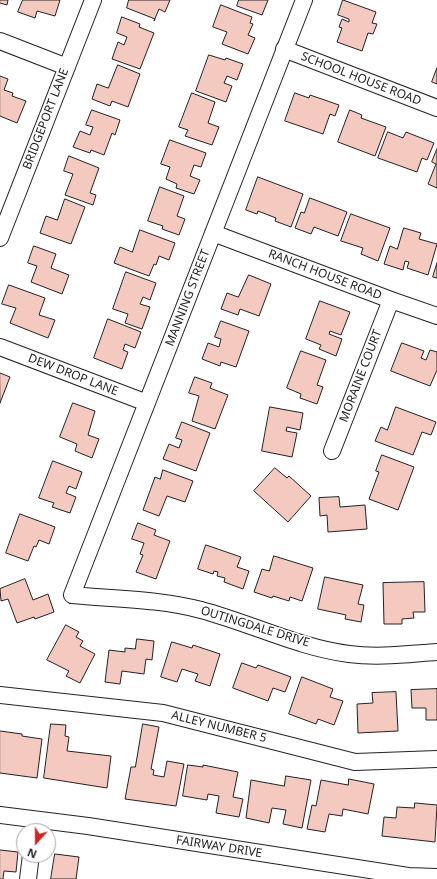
<!DOCTYPE html>
<style>
body{margin:0}
#map{position:relative;width:437px;height:879px;overflow:hidden;background:#fff;font-family:"Noto Sans",sans-serif}
canvas{display:block}
.north{position:absolute;left:16px;top:823px;width:40px;height:40px;box-sizing:border-box;background:#fff;border:1px solid #a7a7a7;border-radius:50%;rotate:201deg;font-size:11px;font-weight:700;line-height:16px;text-align:center;color:#222}
.north::after{content:'';display:block;margin:auto;width:14px;height:18px;background:#c62828;clip-path:polygon(50% 0,100% 100%,50% 72%,0 100%)}
</style>
<div id="map">
<canvas width="437" height="879"></canvas>
<div class="north">N</div>
</div>
<script>
const ctx = document.querySelector('canvas').getContext('2d');
ctx.lineJoin = 'round';
function fillPath(path, color) { ctx.fillStyle = color; ctx.fill(path, 'evenodd'); }
function trace(path, color, width, dash) { ctx.strokeStyle = color; ctx.lineWidth = width; ctx.lineCap = dash ? 'butt' : 'round'; ctx.setLineDash(dash || []); ctx.stroke(path); }
function label(font, color, halo, rows, align = 'center') {
  ctx.font = font + ' "Noto Sans",sans-serif'; ctx.lineWidth = 3; ctx.setLineDash([]); ctx.textBaseline = 'middle'; ctx.strokeStyle = halo; ctx.fillStyle = color; for (const [text, x, y, turn = 0] of rows) {
    ctx.save(); ctx.translate(x, y); ctx.rotate((+turn || 0) * Math.PI / 180); ctx.textAlign = isNaN(turn) ? turn : align; if (halo) ctx.strokeText(text, 0, 0); ctx.fillText(text, 0, 0); ctx.restore();
  }
}
const building = new Path2D(`
 M0,0h8l-1,5 -7,-2z
 M23,0h37l-5,16 -18,-5 -2,7 -17,-6z
 M129,0h41l-5,12 -6,-3 -5,12 1,-2 -28,-11z
 M239,0h29l-6,15 -25,-9z
 M343,0l33,12 -4,11 5,1 -4,10 -5,-1 -6,18 -25,-9 5,-14 -3,-1 3,-8 7,3v-3l-11,-4z
 M221,5l31,12 -2,6 3,1 -5,11 7,3 -7,16 -26,-10 5,-12 -14,-5z
 M122,17l18,7 -1,3 15,6 -14,36 -28,-10 6,-17 6,3 3,-8 -10,-4z
 M209,55l16,5 1,-2 17,6 -6,16 -10,-4 -3,7 8,3 -6,16 -30,-11z
 M118,65l22,9 -12,33 -16,-6 -2,5 -18,-7 5,-15 11,4z
 M437,68v16l-5,-2z
 M0,76l8,3 -4,11 9,3 -1,3 14,5 -9,22 -17,-7z
 M192,93l23,9 -7,21 11,4 -7,18 -27,-9 3,-6 -9,-3z
 M295,93l14,5 1,-3 29,10 -4,11 -5,-2 -7,20 -38,-13z
 M92,110l28,10 -5,15 -3,-2 -8,22 -13,-5 -1,3 -17,-6 7,-16 10,4 3,-8 -7,-2z
 M350,110l12,5 -1,3 25,9 -11,29 -37,-14z
 M388,132l15,6 3,-6 28,11 -7,17 -5,-2 -5,14 -39,-14z
 M170,140l36,13 -5,14 -7,-2 -4,11 10,4 -6,14 -18,-6 1,-4 -11,-5 4,-12 -9,-3z
 M437,149v39l-9,-4 8,-20 -4,-2z
 M69,156l30,12 -9,25 6,2 -3,10 -28,-10 8,-21 -9,-3z
 M258,177l45,17 -12,33 -16,-6 1,-3 -18,-7 -1,3 -11,-4z
 M160,187l24,9 -7,20 8,3 -6,16 -17,-6 1,-3 -15,-5z
 M310,198l37,14 -9,24 -24,-9 -3,7 -16,-6 6,-16 3,1z
 M65,199l20,8 -14,37 -31,-11 6,-17 11,4z
 M351,214l39,14 -12,33 -17,-7 2,-6 -22,-7z
 M404,228l17,5 -2,6 18,5 -9,31 -21,-7 2,-6 -4,-1 -2,9 -19,-6 6,-18 7,3z
 M140,230l35,13 -6,17 -10,-4 -3,9 -2,-1 -5,12 -35,-13 6,-16 12,5z
 M34,246l22,8 -5,14 18,7 -7,19 -31,-12 6,-16 -9,-3z
 M437,263v15l-4,-1z
 M126,272l30,11 -6,17 -7,-3 -3,7 10,3 -8,22 -17,-6 3,-9 -15,-5z
 M249,275l22,9 -12,32 -19,-7 -2,6 -17,-6 6,-16 11,4z
 M9,285l36,13 -6,17 16,5 -7,18 -38,-15 6,-15 -14,-4z
 M320,301l30,11 -9,23 -11,-4 -1,3 13,5 -6,17 -17,-7 2,-4 -15,-6z
 M108,319l33,13 -6,16 -10,-4 -2,6 5,2 -6,17 -28,-11z
 M221,321l28,10 -13,36 -15,-5 -1,4 -18,-7 6,-16 11,4 2,-8 -6,-2z
 M402,343l22,8 -3,7 5,2 4,-10 7,2v18l-7,16 -39,-15z
 M301,351l25,9 -9,25 6,2 -6,17 -17,-6 1,-4 -14,-6z
 M0,373l10,4 -10,26z
 M195,377l17,6 -2,5 18,7 -13,34 -23,-8 7,-25 -10,-3z
 M73,403l22,8 -7,24 11,4 -7,19 -17,-7 2,-7 -17,-7z
 M270,407l33,6 -3,17 -13,-3 -1,4 11,2 -5,24 -30,-6z
 M396,407l40,15 -5,13 -9,-3 -9,23 -38,-14 6,-14 6,3z
 M182,422l28,11 -14,38 -33,-12 6,-15 10,4 3,-8 -6,-2z
 M382,455l32,12 -16,43 -29,-11 10,-27 -3,-1z
 M53,461l29,11 -6,17 -7,-3 -3,7 10,4 -6,16 -18,-6 2,-4 -15,-5z
 M275,468l12,10 2,-2 22,20 -23,26 -34,-31z
 M163,470l30,11 -8,21 -18,-6 -8,20 -16,-6 12,-33 5,2z
 M339,497l1,10 25,-2 2,24 -39,3 -1,-17 -7,1 -1,-18z
 M20,514l35,13 -6,17 -10,-4 -3,7 -2,-1 -6,15 -22,-8z
 M138,523l18,7 -2,5 16,6 -14,38 -20,-7 7,-17 -3,-1 4,-11 -12,-4z
 M206,545l35,12 -4,10 12,4 -6,18 -19,-7 1,-4 -8,-2 1,-4 -4,-1 -1,3 -15,-5z
 M274,556l39,12 -11,33 -12,-4 -1,4 -16,-5 -1,2 -18,-6 8,-23 7,2z
 M325,577l38,8 -5,19 6,1 -3,17 -16,-3 1,-4 -28,-6z
 M25,579l8,21 15,-6 6,18 -19,7 -1,-2 -17,6 -9,-24 -7,2 -1,-12z
 M424,582l1,30h-12l1,6 -12,1v5h-18l-1,-41z
 M66,625l13,7 -3,5 7,4 -3,5 15,8 -15,29 -14,-7 3,-5 -22,-11z
 M137,639l17,2 -2,19 -6,-1 -2,15 -22,-3 -2,13 -15,-2 4,-32 16,2v-4l10,1z
 M172,642l20,6 1,-3 27,9 -10,32 -15,-5 3,-7 -16,-5 -5,13 -16,-5z
 M242,663l14,5 2,-3 33,12 -6,15 -12,-4 -5,13 -35,-13z
 M302,677l31,12 -3,8 13,4 -9,24 -16,-6 -2,5 -27,-10z
 M437,689v31h-11v-12h-14l-1,-18z
 M396,692l2,39 -40,2 -1,-29 16,-1 -1,-10z
 M51,724l15,1 -1,11 4,1 -2,14 44,5 -4,32 -63,-10z
 M143,724l16,3 -8,42 3,1 -1,5 11,2 3,-16 17,3 -8,42 -51,-7 6,-32h4z
 M0,731l22,3v2l20,3 -5,39 -37,-5z
 M188,765l15,2v-2l35,7 -5,25 10,2 -4,18 -23,-4 3,-17 -11,-2 -1,6 -24,-4z
 M286,776l25,4 -9,48 -19,-4 3,-14 -14,-2 -3,15 -23,-5 5,-38 33,6z
 M349,779l25,5 -6,30 -25,-5 -1,7 -13,-2 -4,18 -18,-3 5,-24 4,1 5,-26 27,5z
 M415,803l22,2 -2,37 -53,-6 2,-19 12,1 1,-11 17,1z
 M0,850l18,2 -2,20 -12,-1 -1,8h-3z
 M55,854l24,3 -3,22h-25z`);
const minor = new Path2D(`
 M304,0l-232,595c43,4 88,4 129,15 49,13 99,38 148,44 29,4 59,0 88,-2
 M0,41l67,26
 M284,49l153,59
 M213,233l178,67 46,16
 M0,238l93,-238
 M0,347l147,56
 M332,451l59,-151
 M0,695l163,18 192,49 82,-3
 M0,815l88,11 320,50 29,1
 M28,879l3,-24`);
const streetNames = [
 ["SCHOOL HOUSE ROAD",361,79,21],
 ["BRIDGEPORT LANE",46,119,-69],
 ["RANCH HOUSE ROAD",325,275,21],
 ["MANNING STREET",188,298,-69],
 ["DEW DROP LANE",73,375,21],
 ["MORAINE COURT",361,376,-69],
 ["OUTINGDALE DRIVE",255,627,17],
 ["ALLEY NUMBER 5",219,727,14],
 ["FAIRWAY DRIVE",219,847,9]
];
fillPath(building, '#f3c9c0');
trace(building, '#222', 1);
trace(minor, '#222', 18);
trace(minor, '#fff', 16);
label('12px', '#222', '#fff', streetNames);
</script>
